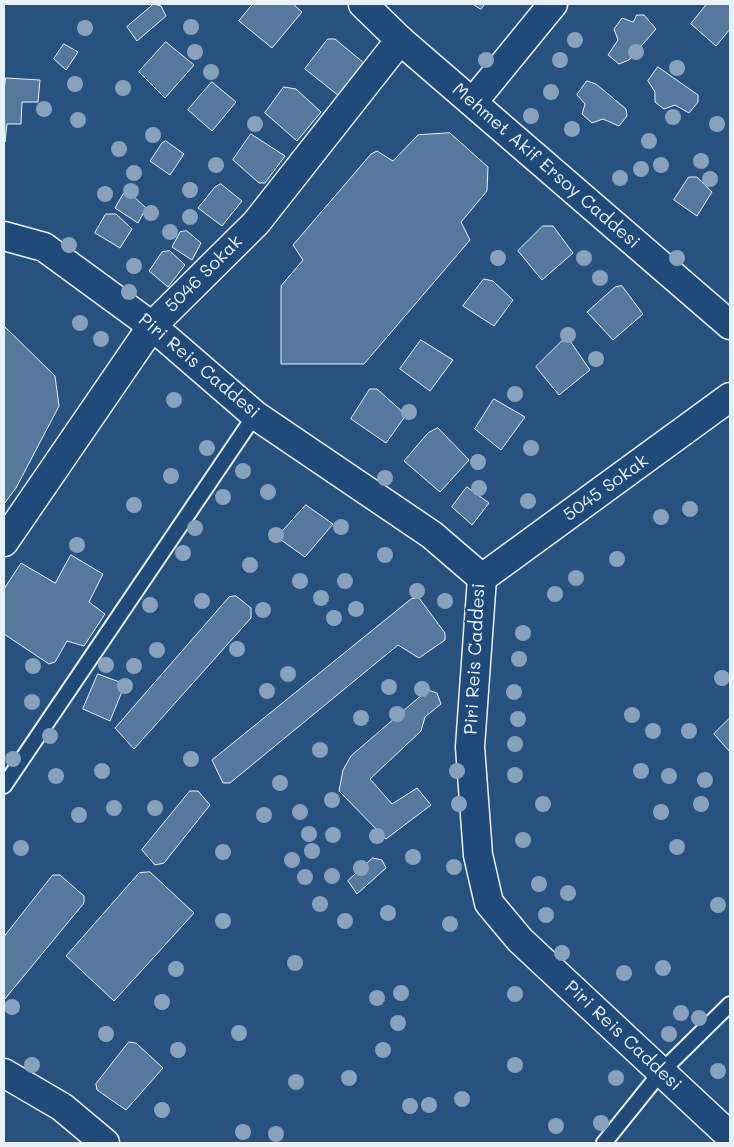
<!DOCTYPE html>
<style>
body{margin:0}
#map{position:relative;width:734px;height:1147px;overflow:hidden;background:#27517f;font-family:Mali,sans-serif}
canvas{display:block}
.frame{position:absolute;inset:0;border:5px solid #e8f1f8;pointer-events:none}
</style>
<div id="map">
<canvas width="734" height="1147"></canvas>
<div class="frame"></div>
</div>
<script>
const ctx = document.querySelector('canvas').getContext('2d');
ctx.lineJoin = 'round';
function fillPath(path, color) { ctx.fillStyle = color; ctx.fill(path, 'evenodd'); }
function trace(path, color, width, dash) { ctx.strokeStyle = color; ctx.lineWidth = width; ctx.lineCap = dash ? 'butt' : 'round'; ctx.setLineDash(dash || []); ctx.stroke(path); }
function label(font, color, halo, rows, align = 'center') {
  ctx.font = font + ' Mali,sans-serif'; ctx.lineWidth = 5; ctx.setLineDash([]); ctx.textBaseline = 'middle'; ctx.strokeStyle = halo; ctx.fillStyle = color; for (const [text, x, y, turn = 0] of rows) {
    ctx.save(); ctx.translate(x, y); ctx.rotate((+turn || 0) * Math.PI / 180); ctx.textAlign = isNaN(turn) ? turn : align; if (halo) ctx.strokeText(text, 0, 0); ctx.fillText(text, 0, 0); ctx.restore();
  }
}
const building = new Path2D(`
 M154,4l7,2 5,10 -29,25 -10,-14z
 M253,4h40l9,8 -30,36 -33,-27z
 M473,4h12l-4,5z
 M707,4h23v25l-14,17 -25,-22z
 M637,15h7l12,14 -27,31 -10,4 -11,-9 10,-15 -4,-11 8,-11 11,4z
 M328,39h7l29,24 -25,33 -34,-27z
 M166,42l28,23 -29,33 -26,-26z
 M64,44l14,8 -12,18 -12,-11z
 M658,67l40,28v7l-9,11 -14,-8 -11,4 -9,-7v-10l-7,-11z
 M6,78l34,2 -2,22h-16l-1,22h-14l-2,18 -1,-51z
 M587,81l9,3 30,25 1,7 -8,10 -16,-7 -11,4 -10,-9 3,-10 -8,-9z
 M212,82l24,20 -24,29 -24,-21z
 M284,87l12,2 25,23 -24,29 -32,-28z
 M450,133l38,34 -1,24 -26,31 9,18 -106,124h-83v-78l22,-26 -10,-15 78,-91 6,-3 16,10 25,-26z
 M251,134l34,22 -20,27h-6l-26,-23z
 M166,141l18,13 -14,21 -20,-14 12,-18z
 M689,177h8l15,15 -15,24 -23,-16z
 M221,184l21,17 -20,25 -24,-18 17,-21z
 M130,193l16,15 -8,15 -23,-15 8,-14z
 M106,214h10l16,15 -12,19 -25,-15z
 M543,226h10l20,27 -31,27 -24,-29z
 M187,231l14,12 -9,17 -20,-13 8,-15z
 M170,251l15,14 -17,22 -19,-16 13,-19z
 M484,279l9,2 20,19 -19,26 -31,-20z
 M622,286l21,28 -30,26 -26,-28 28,-25z
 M4,326l51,50 4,30 -43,82 -12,16z
 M421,340l32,20 -23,31 -30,-22z
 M562,341h8l20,29 -31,25 -23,-28z
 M370,389h7l29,26 -20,28 -35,-24z
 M494,399l31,18 -24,33 -26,-21z
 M438,428l31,32 -29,32 -36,-31 24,-28z
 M467,487l22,16 -17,22 -20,-18z
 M306,505l27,19 -28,33 -24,-17 -1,-6z
 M71,555l32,19 -14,28 16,12 -21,32 -17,-5 -12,21 -6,2 -45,-30v-45l17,-26 34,20z
 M236,596l15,12v10l-117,131 -19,-21 114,-131z
 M419,598l26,35v7l-26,18 -21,-13 -168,138h-7l-11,-23 199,-161z
 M98,674l27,10 -15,37 -27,-12z
 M428,690l9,3 4,11 -16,13 -4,14 -51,48 22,25 25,-16 14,17 -45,34 -47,-48 4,-21 8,-14z
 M730,718v34l-16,-18z
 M190,791h8l12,14 -46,58 -9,2 -13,-15z
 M373,858l9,2 4,8 -29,26 -9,-13z
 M150,872l44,41 -80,88 -48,-45 73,-83z
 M53,875h7l24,21v7l-80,97v-63z
 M129,1042l7,1 27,25 -37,42 -29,-20 -1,-6z`);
const lane = new Path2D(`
 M4,786l251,-371
 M604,1143l57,-71 69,-68`);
const street = new Path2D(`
 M473,102l80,-98
 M4,542l148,-216 104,-103 144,-183
 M482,578l248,-181
 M4,1073l58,34 43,36`);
const secondary = new Path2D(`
 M363,4l37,36 330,285
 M4,236l40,11 108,79 103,89 177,120 50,43 -12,169 8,108 11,48 31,37 210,196`);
const trees = [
 [191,27],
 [85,28],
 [575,40],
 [195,52],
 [636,52],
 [486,60],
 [560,60],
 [677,68],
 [211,72],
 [75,84],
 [123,88],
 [551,92],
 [44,109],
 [531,116],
 [673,117],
 [78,120],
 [255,124],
 [717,124],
 [572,129],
 [153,135],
 [649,141],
 [119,149],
 [701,161],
 [216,165],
 [661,165],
 [641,169],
 [134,173],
 [620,178],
 [710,179],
 [190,190],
 [131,191],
 [105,194],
 [151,213],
 [190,217],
 [170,232],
 [69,245],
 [498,258],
 [584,258],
 [677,258],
 [134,266],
 [600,278],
 [129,292],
 [80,323],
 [568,335],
 [101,339],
 [596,359],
 [515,394],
 [174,400],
 [409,412],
 [207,448],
 [531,448],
 [478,462],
 [243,471],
 [171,476],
 [385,478],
 [479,488],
 [268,492],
 [223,497],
 [528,501],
 [134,505],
 [690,509],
 [661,517],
 [341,527],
 [195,528],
 [276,535],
 [77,545],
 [183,553],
 [385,555],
 [617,559],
 [250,565],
 [576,578],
 [300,581],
 [345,581],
 [417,591],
 [555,594],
 [321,598],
 [202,601],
 [445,601],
 [150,605],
 [356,609],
 [263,610],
 [334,618],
 [523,633],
 [237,649],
 [157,650],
 [519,659],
 [106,665],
 [33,666],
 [134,666],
 [288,674],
 [722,678],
 [125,686],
 [389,687],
 [422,689],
 [267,691],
 [514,692],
 [32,702],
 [397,714],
 [632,715],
 [361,718],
 [518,719],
 [653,731],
 [689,731],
 [50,736],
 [515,744],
 [320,750],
 [13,759],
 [191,759],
 [102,771],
 [457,771],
 [641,771],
 [515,775],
 [56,776],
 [669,776],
 [705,780],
 [280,783],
 [332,800],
 [459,804],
 [543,804],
 [701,804],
 [114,808],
 [155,808],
 [300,812],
 [661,812],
 [79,815],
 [264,815],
 [309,834],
 [333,835],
 [377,836],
 [523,840],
 [677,847],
 [21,848],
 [312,851],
 [223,852],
 [413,857],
 [292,860],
 [454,867],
 [361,868],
 [332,876],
 [305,877],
 [539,884],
 [568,893],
 [320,904],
 [718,905],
 [388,913],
 [546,915],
 [223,921],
 [345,921],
 [450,924],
 [562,953],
 [295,963],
 [663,968],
 [176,969],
 [624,973],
 [401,993],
 [515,994],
 [377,998],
 [162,1002],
 [12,1007],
 [681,1013],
 [699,1018],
 [398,1023],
 [239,1033],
 [106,1034],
 [669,1034],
 [178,1050],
 [383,1050],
 [32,1065],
 [515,1065],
 [718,1071],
 [349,1078],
 [616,1078],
 [296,1082],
 [462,1099],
 [429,1105],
 [410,1106],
 [162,1110],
 [601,1123],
 [556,1126],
 [243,1132],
 [276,1134]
];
const streetNames = [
 ["Mehmet Akif Ersoy Caddesi",546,166,41],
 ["5046 Sokak",204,274,-45],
 ["Piri Reis Caddesi",199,366,40],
 ["5045 Sokak",606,488,-36],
 ["Piri Reis Caddesi",475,659,-87],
 ["Piri Reis Caddesi",623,1036,43]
];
fillPath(building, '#57789d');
trace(building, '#e8f1f8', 1);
trace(lane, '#e8f1f8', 18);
trace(street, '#e8f1f8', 31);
trace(secondary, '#e8f1f8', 31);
trace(lane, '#1f4a7a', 14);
trace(street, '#1f4a7a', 28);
trace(secondary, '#1f4a7a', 28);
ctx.fillStyle = '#88a1bc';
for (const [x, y] of trees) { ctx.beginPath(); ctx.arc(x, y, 8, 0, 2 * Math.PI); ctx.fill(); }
label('18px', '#e8f1f8', '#1f4a7a', streetNames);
</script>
